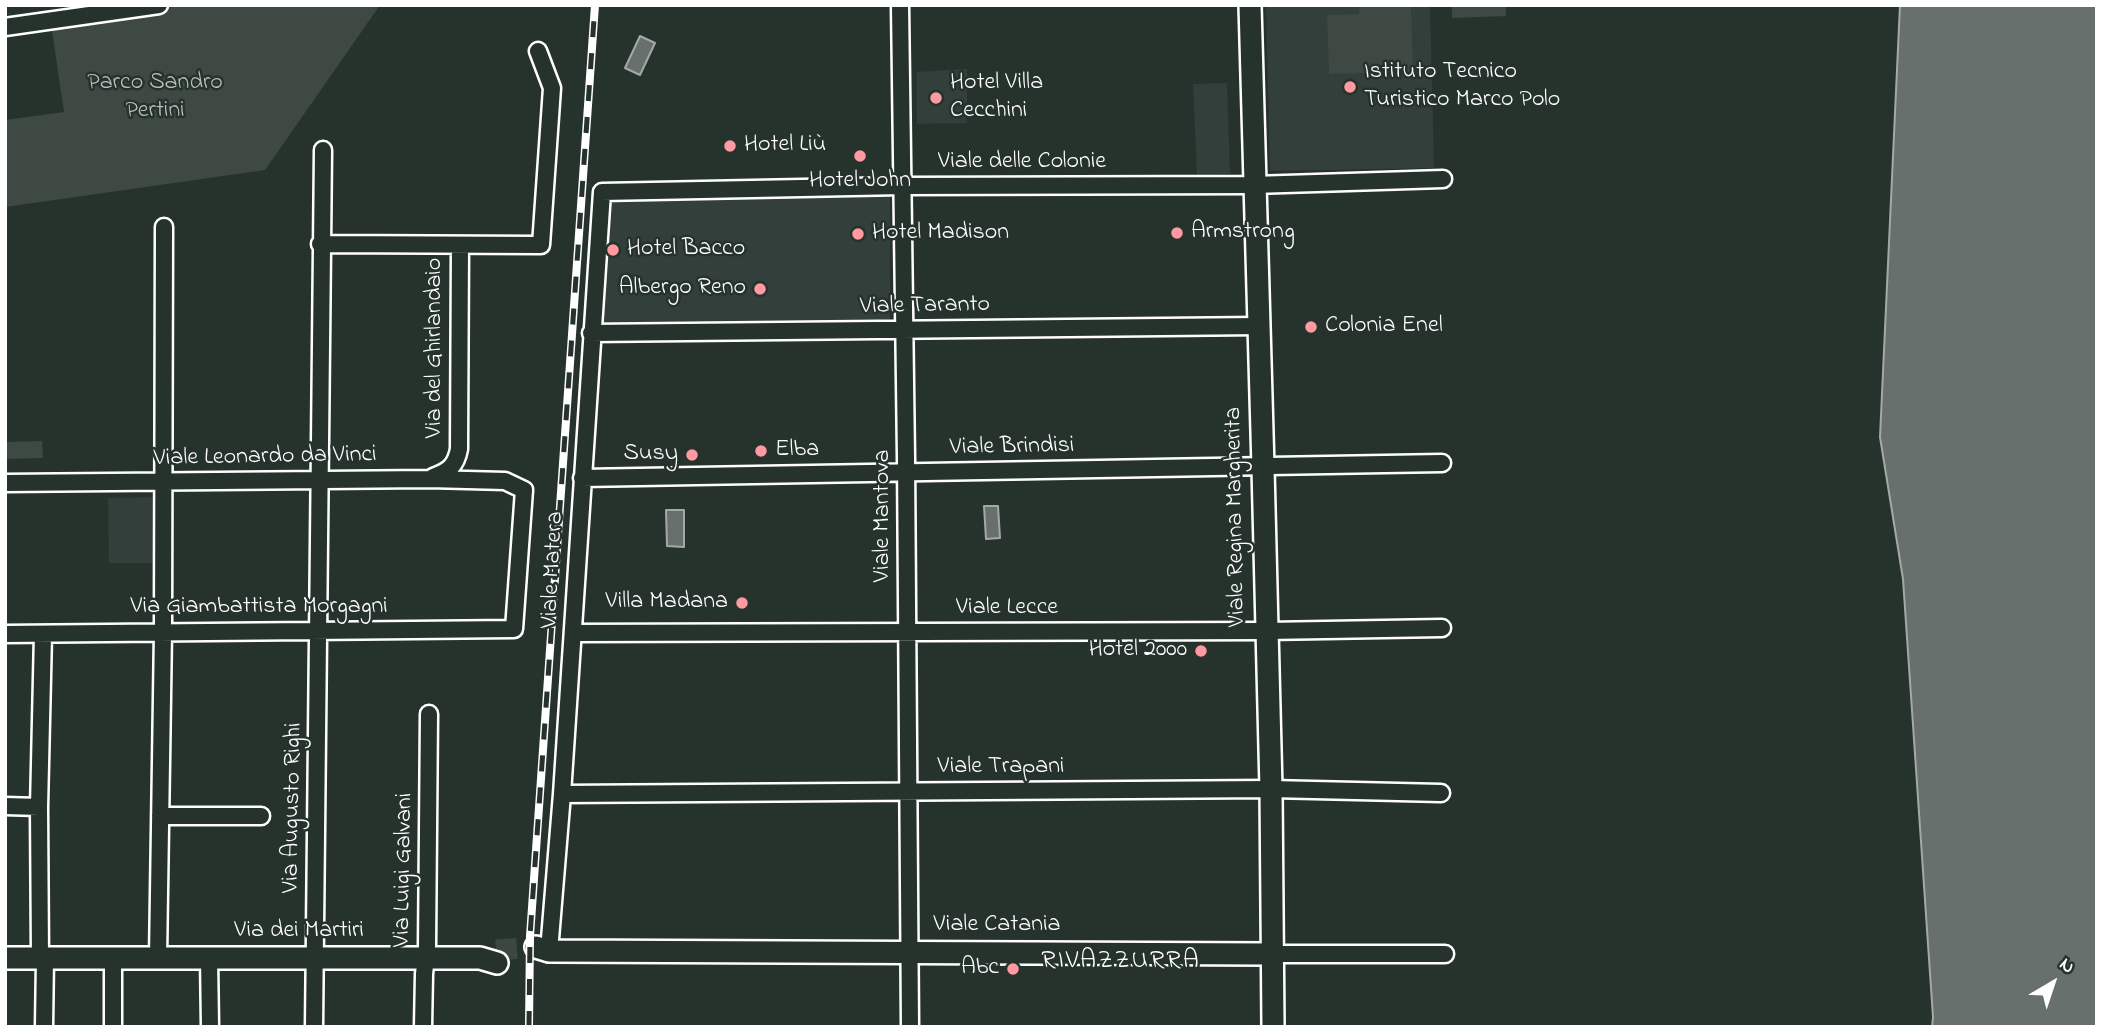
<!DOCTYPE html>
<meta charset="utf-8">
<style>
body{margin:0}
#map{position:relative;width:2102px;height:1032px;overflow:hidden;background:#26332d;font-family:"Indie Flower",sans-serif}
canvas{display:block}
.frame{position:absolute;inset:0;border:7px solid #fff;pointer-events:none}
.north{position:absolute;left:2018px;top:948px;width:70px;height:70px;-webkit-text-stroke:5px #26332d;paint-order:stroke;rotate:39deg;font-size:19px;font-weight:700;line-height:28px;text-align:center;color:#fff}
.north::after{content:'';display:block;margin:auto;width:24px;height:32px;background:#fff;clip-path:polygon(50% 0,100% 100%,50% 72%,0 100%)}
</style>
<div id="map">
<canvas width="2102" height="1032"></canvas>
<div class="frame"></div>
<div class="north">N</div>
</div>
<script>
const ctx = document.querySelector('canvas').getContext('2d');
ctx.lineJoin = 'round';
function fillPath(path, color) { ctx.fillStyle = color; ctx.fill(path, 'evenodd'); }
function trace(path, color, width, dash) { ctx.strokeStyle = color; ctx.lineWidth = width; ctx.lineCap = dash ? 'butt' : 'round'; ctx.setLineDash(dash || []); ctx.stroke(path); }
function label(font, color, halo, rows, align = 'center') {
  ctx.font = font + ' "Indie Flower",sans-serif'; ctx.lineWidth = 5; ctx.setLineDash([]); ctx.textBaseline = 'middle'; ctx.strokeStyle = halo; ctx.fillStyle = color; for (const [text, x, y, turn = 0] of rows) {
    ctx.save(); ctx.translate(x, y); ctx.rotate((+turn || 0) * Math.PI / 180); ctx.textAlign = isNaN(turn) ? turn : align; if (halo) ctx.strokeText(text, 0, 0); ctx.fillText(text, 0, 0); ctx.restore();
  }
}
const built = new Path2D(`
 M1266,5h164l4,163 -164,3z
 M967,69v54l-50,1v-52z
 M1227,83l3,91 -33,1 -4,-91z
 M890,195v124l-294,5 10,-123z
 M153,497l1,66h-45l-1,-65z`);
const green = new Path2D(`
 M187,5h193l-115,165 -260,37v-87l59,-8 -13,-88z
 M1359,5h52l2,67 -84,2 -2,-59 32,-1z
 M1452,5h54v11l-54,2z
 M42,441l1,17 -38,1v-17z`);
const water = new Path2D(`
 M1900,5h197v1022h-165l1,-10 -30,-438 -23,-142z
 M640,36l15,7 -15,32 -15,-7z
 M984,506h14l2,32 -14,1z
 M666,510h18v37l-17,-1z`);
const secondaryTunnel = new Path2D(`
 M496,950l40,-3`);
const street = new Path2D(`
 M900,5l6,453 4,569
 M5,27l154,-22
 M320,244l221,1 11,-157 -14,-37
 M591,333l668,-7
 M433,477c15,-5 23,-11 26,-28l1,-204
 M582,478l860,-15
 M5,483l424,-4 76,2 19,9 -10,139 -509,5
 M573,633l694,-2 175,-3
 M562,794l709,-5 170,4
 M5,806l34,1
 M160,816h101
 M549,951l13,-157 40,-602 300,-6 351,-1 190,-6
 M1271,954h174
 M40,958l-1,-151 4,-173
 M158,958l5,-327 1,-404
 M209,958l1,69
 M44,1027l1,-69
 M113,1027v-69
 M314,1027l9,-877
 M423,1027l1,-53 3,-27 2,-233`);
const secondary = new Path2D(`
 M1250,5l13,463 8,321 2,238
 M536,947l13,4 722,3
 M5,958h475l17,5`);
const rail = new Path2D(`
 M529,1027l1,-91 65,-931`);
const markers = [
 [1350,87,7,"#ff9aa2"],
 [936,98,7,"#ff9aa2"],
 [730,146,7,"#ff9aa2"],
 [860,156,7,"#ff9aa2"],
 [1177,233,7,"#ff9aa2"],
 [858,234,7,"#ff9aa2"],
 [613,250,7,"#ff9aa2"],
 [760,289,7,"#ff9aa2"],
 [1311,327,7,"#ff9aa2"],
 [761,451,7,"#ff9aa2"],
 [692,455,7,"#ff9aa2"],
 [742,603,7,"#ff9aa2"],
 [1201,651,7,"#ff9aa2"],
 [1013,969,7,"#ff9aa2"]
];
const poiNames = [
 ["Istituto Tecnico",1364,73],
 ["Turistico Marco Polo",1364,101],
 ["Hotel Villa",950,84],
 ["Cecchini",950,112],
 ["Hotel Liù",744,146],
 ["Hotel John",860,182,"center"],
 ["Armstrong",1191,233],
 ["Hotel Madison",872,234],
 ["Hotel Bacco",627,250],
 ["Albergo Reno",746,289,"right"],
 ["Colonia Enel",1325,327],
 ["Elba",775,451],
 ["Susy",678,455,"right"],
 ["Villa Madana",728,603,"right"],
 ["Hotel 2000",1187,651,"right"],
 ["Abc",999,969,"right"]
];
const parkNames = [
 ["Parco Sandro",155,84],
 ["Pertini",155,112]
];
const streetNames = [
 ["Viale delle Colonie",1022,163],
 ["Viale Taranto",925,307,-1],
 ["Via del Ghirlandaio",436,348,-90],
 ["Viale Brindisi",1012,448,-1],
 ["Viale Leonardo da Vinci",265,458,-1],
 ["Viale Mantova",884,516,-90],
 ["Viale Regina Margherita",1237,517,-91],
 ["Viale Matera",554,570,-87],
 ["Via Giambattista Morgagni",259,608],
 ["Viale Lecce",1007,609],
 ["Viale Trapani",1001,768],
 ["Via Augusto Righi",294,808,-89],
 ["Via Luigi Galvani",405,870,-89],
 ["Viale Catania",997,926],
 ["Via dei Martiri",299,932]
];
const neighbourhoodNames = [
 ["RIVAZZURRA",1121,963]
];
fillPath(built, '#333f3a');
fillPath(green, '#3e4944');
fillPath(water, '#67706c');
trace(water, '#a4a9a7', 2);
trace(secondaryTunnel, '#3c4742', 21, [21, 10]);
trace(street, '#fff', 21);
trace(secondary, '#fff', 26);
trace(street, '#26332d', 16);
trace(secondary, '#26332d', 21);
trace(rail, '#fff', 8);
trace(rail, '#26332d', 5, [16]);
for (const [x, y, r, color] of markers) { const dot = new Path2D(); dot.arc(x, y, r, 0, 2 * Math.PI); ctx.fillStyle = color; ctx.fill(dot); trace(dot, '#26332d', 2.5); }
label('24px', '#fff', '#26332d', poiNames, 'left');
label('24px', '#bbbfbe', '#26332d', parkNames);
label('24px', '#fff', '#26332d', streetNames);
ctx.letterSpacing = '2px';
label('26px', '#fff', '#26332d', neighbourhoodNames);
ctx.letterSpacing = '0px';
</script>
